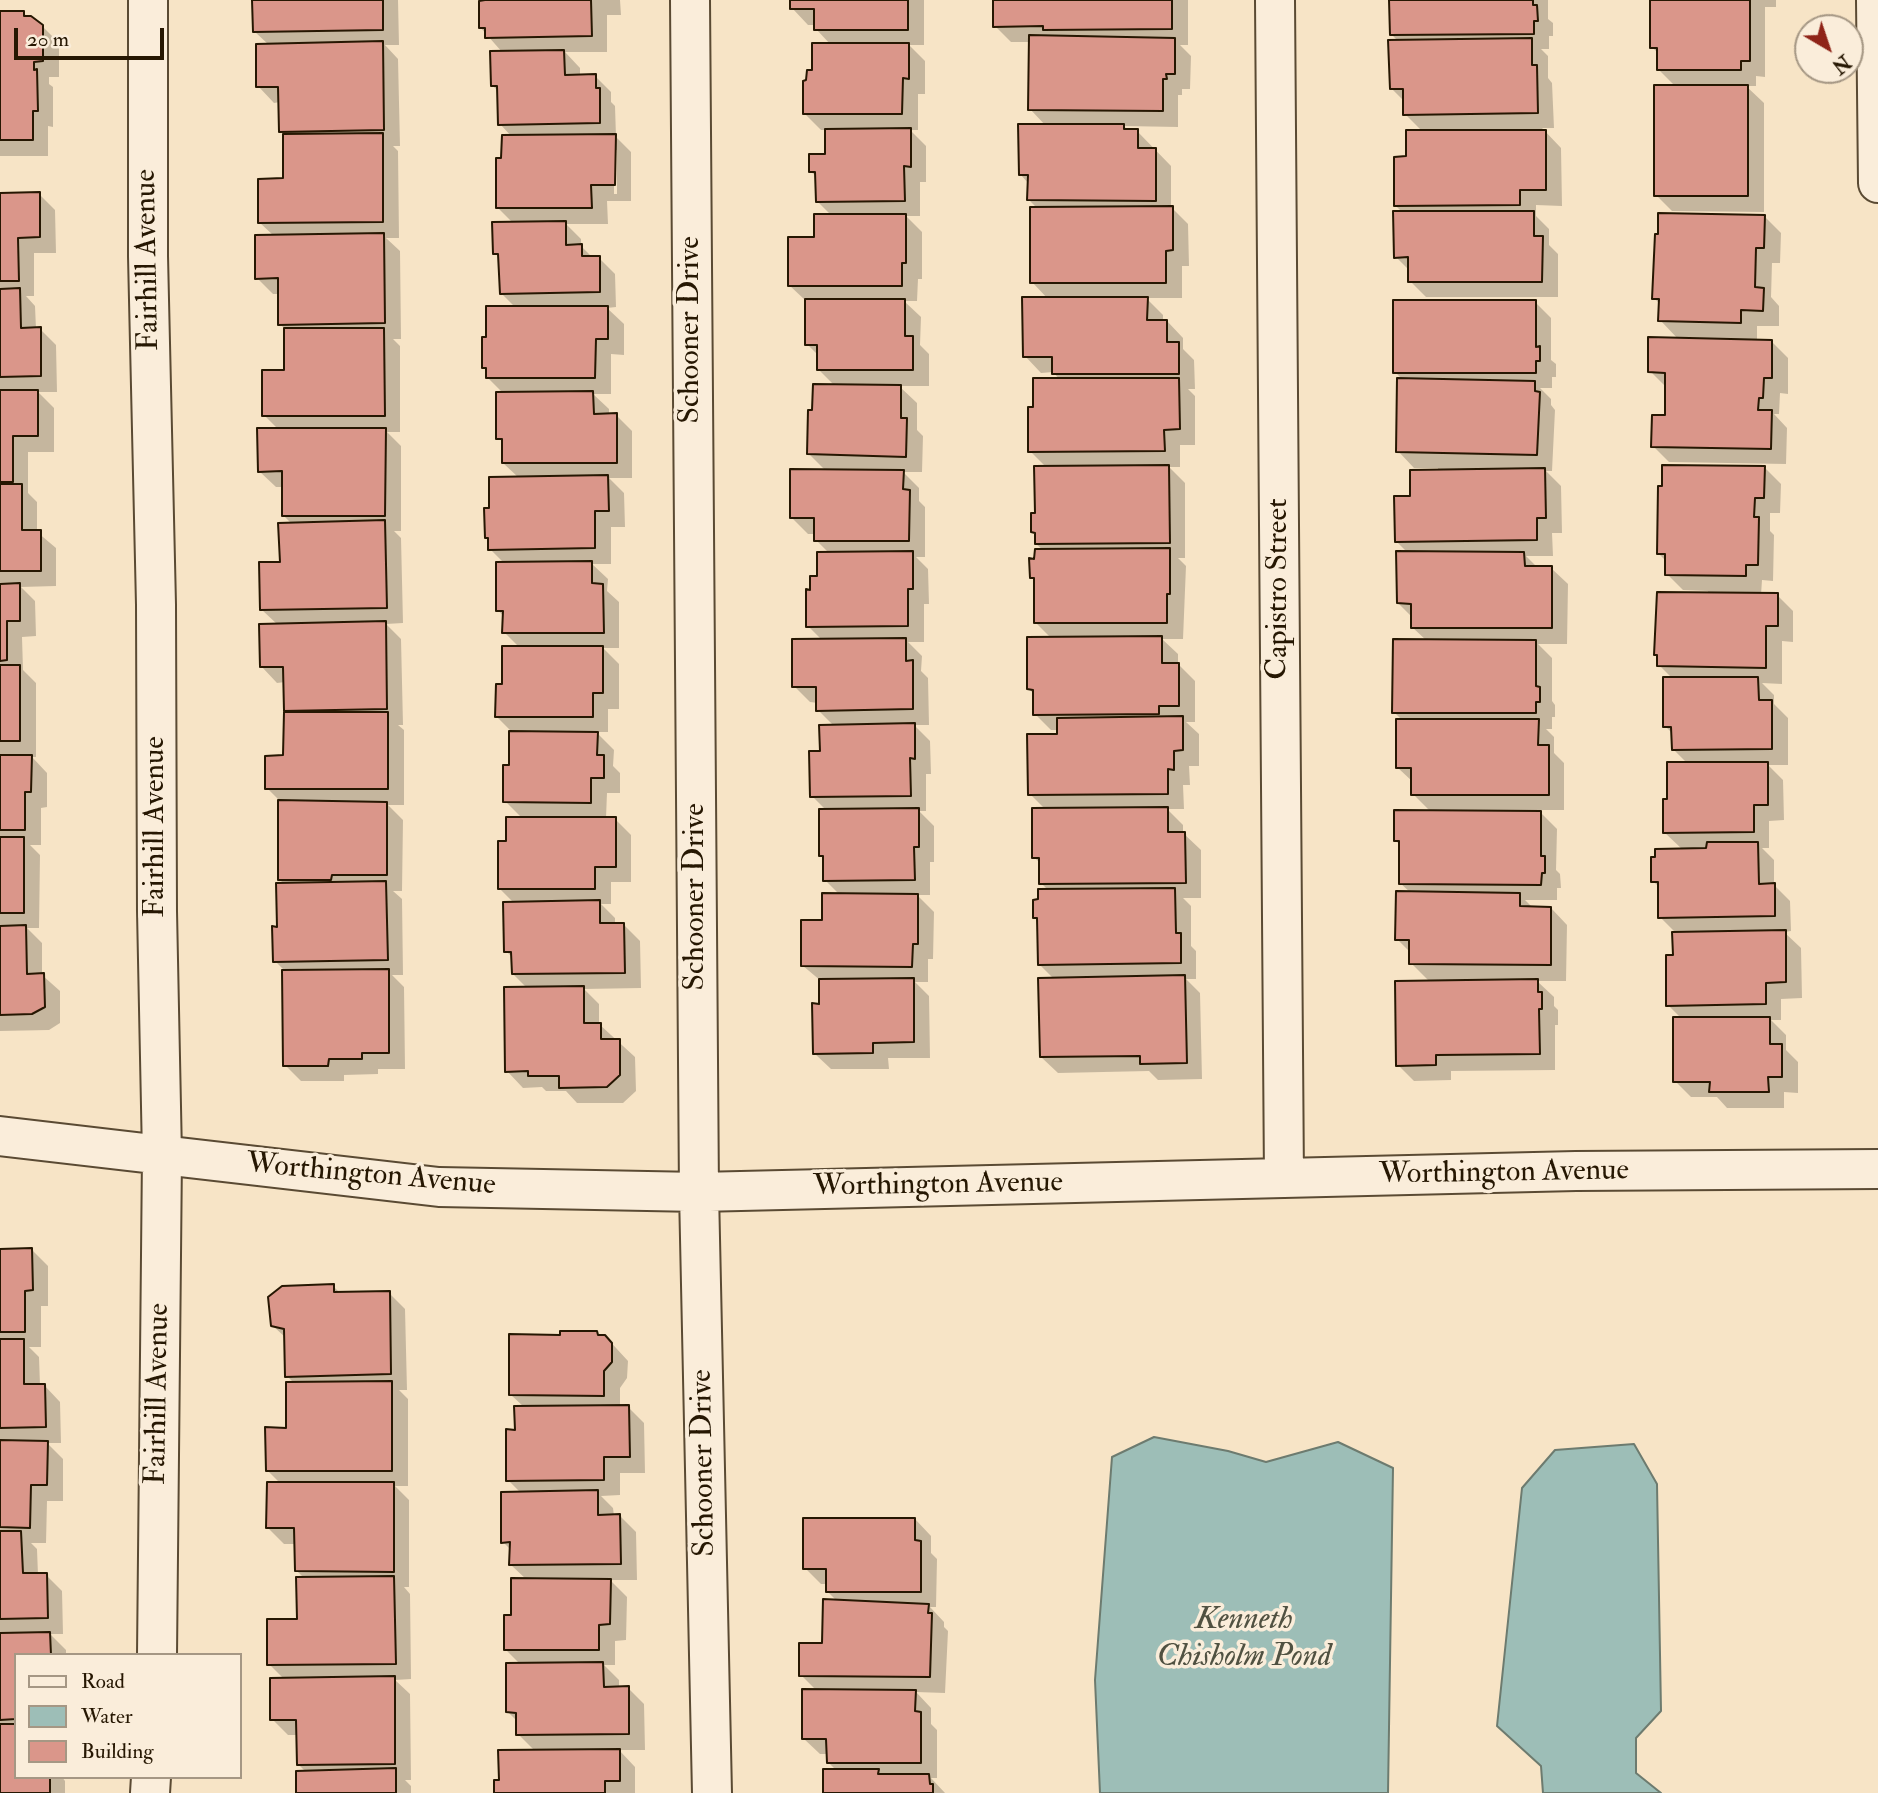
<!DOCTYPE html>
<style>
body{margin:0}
#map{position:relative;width:1878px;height:1793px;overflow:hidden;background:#f7e4c6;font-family:"IM FELL Double Pica",serif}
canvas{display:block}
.legend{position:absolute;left:14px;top:1653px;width:228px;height:126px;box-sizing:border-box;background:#faedda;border:2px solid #a59784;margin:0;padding:9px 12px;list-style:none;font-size:21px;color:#261702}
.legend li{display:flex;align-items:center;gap:14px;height:35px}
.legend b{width:35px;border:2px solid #a59784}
.north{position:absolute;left:1794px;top:14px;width:70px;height:70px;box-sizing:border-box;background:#faedda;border:2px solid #a59784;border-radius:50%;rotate:141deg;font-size:19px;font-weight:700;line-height:28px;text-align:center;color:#261702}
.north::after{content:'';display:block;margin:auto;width:24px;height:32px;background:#8f2418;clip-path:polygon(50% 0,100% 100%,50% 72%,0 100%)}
.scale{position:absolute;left:14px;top:28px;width:150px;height:32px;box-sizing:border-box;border:4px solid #261702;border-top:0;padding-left:9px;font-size:21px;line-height:24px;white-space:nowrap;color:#261702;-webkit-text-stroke:5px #faedda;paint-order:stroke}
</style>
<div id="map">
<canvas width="1878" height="1793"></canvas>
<ul class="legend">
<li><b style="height:9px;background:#faedda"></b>Road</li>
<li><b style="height:19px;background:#9dbeb7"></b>Water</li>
<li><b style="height:19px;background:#da968a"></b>Building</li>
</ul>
<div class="north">N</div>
<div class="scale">20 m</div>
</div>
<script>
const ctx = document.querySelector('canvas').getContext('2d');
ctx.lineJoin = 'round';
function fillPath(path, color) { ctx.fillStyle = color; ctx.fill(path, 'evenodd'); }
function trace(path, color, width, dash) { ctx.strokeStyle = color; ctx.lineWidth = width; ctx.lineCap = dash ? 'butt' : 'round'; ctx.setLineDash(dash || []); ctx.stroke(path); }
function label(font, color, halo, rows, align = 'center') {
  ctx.font = font + ' "IM FELL Double Pica",serif'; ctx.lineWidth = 7; ctx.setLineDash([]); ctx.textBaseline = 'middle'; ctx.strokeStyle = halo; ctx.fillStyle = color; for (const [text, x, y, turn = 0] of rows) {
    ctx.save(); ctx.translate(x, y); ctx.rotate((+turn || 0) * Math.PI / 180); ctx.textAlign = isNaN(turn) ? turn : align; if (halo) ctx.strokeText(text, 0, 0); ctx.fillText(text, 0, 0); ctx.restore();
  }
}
const water = new Path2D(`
 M1154,1437l74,14 38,11 72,-20 55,26 -5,325h-288l-5,-113 17,-223z
 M1634,1444l23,40 4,227 -25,27v35l25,20h-118l-2,-27 -44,-40 25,-238 33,-38z`);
const shadow = new Path2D(`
 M254,0h144l1,45h-14l13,14 2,87h-7l5,5 1,87h-13l14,13 1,88h-8l7,7v86h-13l14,14v85h-7l7,7 2,85 -17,1 15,15 2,86h-5l6,5v75h-16l15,15 -1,71h-9l9,8 1,76h-11l12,12 1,82h-27v5l-34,1v6h-43l-16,-16 -1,-95 -9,-9 10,-76 -6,-6 1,-78 -13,-13 18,-31 5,-43 -4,-4 -1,-28 -8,1 -16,-17 17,-41 -16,-15 19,-47 11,-39 -9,-9v-28h-7l-17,-16 20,-41 -15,-15 22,-43v-42l-6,-6v-30h-7l-16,-16 17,-42 -15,-14 26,-42v-44l-4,-4 -1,-30 -6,1 -16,-17 11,-41 -14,-13z
 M486,0h134l1,15h-14v37h-42l15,16v8h15l16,16v10l4,4 1,31 15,15v49h-24l1,23h-42l15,15v7l12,12h6l16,16 1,33 -9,1 17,16v31l-13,-1v40h-18l16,15v6h7l16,16v47h-23l15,15 1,34h-14v37h-19l16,15 -1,12 12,11v46h-16l16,16v45h-11v23h-12l18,18 -1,16 7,7v20h-13l-1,25 9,1 16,16v47h-20v22h-10l14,14v7h9l16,16 1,47 -57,1 15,15v20l36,33 1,34 -13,12h-46l-11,-12h-20l-4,-4 -19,1 -16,-17 21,-82 -15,-15v-16l-7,-7 8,-48 -15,-15 9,-45 14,-25 -17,-17 6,-35v-35l-14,-14 7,-31 16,-38 -16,-16v-15l-6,-7 6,-47 -14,-14v-8l-3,-3 4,-28 28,-32 -16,-15 1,-20 -6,-5 5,-45 -15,-15v-7l-4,-4 4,-28 28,-31 -15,-15 -1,-34 -5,-6 19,-29 -16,-16 5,-48 9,-23 -12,-13 -1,-32 -7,-7 10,-33 -22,-25zM614,150h3v44h-3z
 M792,0h132v45h-15l16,16v33h-7v36h-8l16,16v36h-6v34h-14l16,16v47h-4l-1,22h-13l17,16 -1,28 9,9v32h-30l18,17v27l6,6 -1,36h-19l16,16v13l6,6v50h-9l12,12 1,35h-5v38h-16l14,14 -1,15 7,7 1,47h-15l16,16 1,33h-5v37h-7l15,15v36h-4v33h-13l17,17 -1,47h-5v23h-13l14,14 1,62h-42l1,11h-58l-17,-16 7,-48v-24l-19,-16 38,-70 -15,-15v-20l-4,-5 5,-45 -14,-14 9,-43 13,-27 -16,-16v-7l-8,-1 -16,-16 28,-46 -14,-14 4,-35 18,-37 -14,-14v-6h-8l-16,-16 34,-47 -17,-17 5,-42 21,-26 -17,-17 1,-13 -12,-12 -1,-43 -17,-16 26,-47 17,-22 -15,-15v-24l-6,-5 16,-16 -1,-26h-5l-17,-17 10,-41 17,-27 -15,-16v-4h-8l-16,-17z
 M995,0h193v45h-8l11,11 -1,33h-8v6h-4v32l-54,-1 4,5h9l34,35v41l17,17 1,42h-7v32h-36l17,17v6h4l16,17v11l11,11 1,29h-7l7,7v49h-15v22h-11l16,16v75h-7l8,8 -3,73h-21l16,15v10l17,17v41h-9l13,12v32h-10l1,19h-7l1,24h-17l16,16v8l18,17v48h-18l8,8v40l5,5v28h-10l14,14 2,86 -44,1 -9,-9 -91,2 -17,-16 13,-78 -15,-15v-43l-4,-4 14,-26 -8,-8v-19l-7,-7 12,-47 -16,-16 29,-58v-6h-8l-16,-16v-19l-6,-6 23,-50 -16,-16v-41l-4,-4 4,-18 7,-10 -7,-6v-9l-3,-3 14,-64 -17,-17 5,-43 25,-28 -7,-8 -12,1 -16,-17 23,-57 -16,-17 6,-73 -9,-9v-16l-9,-10 26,-48 -16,-17 1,-67h-20l-16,-16z
 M1391,0h157v19l5,4v13h-4v13h-8l7,7v22l4,5 2,45h-12l19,20 1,58 -26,-1v11l13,13v16l9,9v43h-132l-16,-16v-10l-14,-14 7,-44 -7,-7 27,-74 -18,-18v-12l-14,-14 8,-46 -8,-8z
 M1652,0h124v7h-11v70l-9,-1v10h-10l18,17v109l-92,-1 -16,-16 20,-108 -17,-17v-16l-7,-7z
 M0,13h23l19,13 17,17v34h-10v7l4,3v40l-5,-1v30h-48z
 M39,194l16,16 1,43h-22v43h-8l9,10 1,23h4l16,16 1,47h-19l16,16v44h-26v41l9,9v30l19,16v38l-35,1 14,14 1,35 -14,1 1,33 13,13v74h-4l15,16v34l-6,1v37h-11l10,10 -1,73h-12l15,15v32l18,16v32l-11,7 -49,1v-836z
 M1765,217l16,16 -1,30h-8l-1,34 8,9v20h-22v15l15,1 16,16v36l-8,-1 -1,21h-5l13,14 -1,36 -117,-2 -16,-16 13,-29 1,-29 -17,-17 29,-31 -19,-20v-16l-6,-6z
 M1535,302l16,16v42l5,4v13h-4v11h-12l11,11v6l4,5 -3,61h-6l15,15 1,47h-10l1,23h-27l11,11 14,1 17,16 -1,60h-29l14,14v43l3,4v12h-3v12h-6l8,8v16l10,10v47h-26l19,19 -1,41 4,4 1,14h-4v12h-32l8,8h18l16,17 -1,56h-29l17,16v9l4,4v15h-3v45l-104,1v9l-37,1 -16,-16 32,-83 -19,-19v-10l-14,-14 14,-46 -11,-10 1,-37 -5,-5 35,-29 -18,-18v-12l-15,-14 5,-47 -9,-9 33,-71 -15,-14v-10l-14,-14 10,-50 -11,-11 15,-45 26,-26v-3h-24l-16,-17 5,-71 -8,-8z
 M1765,468l16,16 -1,29h-10v18l4,4 -1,46 -11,-1 -1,15h16l16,16v31l-11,-1v43l-20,-1 12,12v9l14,14v47h-20l15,15 1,40 -15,1v27h-7l12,12v25l16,16 1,30 -7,1 17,16 1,50 -21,1v21h-10l15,15v15l12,12v31l-14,-1v16h-57l-10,-11h-26l-16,-16 7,-62 -14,-14 6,-48v-26l-14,-14v-29l-7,-7 30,-31 -19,-18 5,-32 19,-36 -15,-15v-15l-8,-8 8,-47 -14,-14v-7l-3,-4 52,-60v-3l-25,-1 -16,-16v-12l-8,-8z
 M0,1250h32l16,16v40h-7v41h-12l10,10 1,28h4l16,17 1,41h-14l16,16v42h-16l-1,42h-15l6,6 1,26h8l16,16 1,43h-13l16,16v5h-50v122h46l3,4v12h-65z
 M333,1286l8,8 48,-1 16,16 2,81h-8l9,9v87h-13l14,14v87h-5l6,7 1,85 -16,1 15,14 1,86h-6l6,6v7h-113l8,-21 -7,-7 -1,-30h-10l-16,-16 13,-39 -16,-16 30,-44 5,-42 -8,-8v-26h-12l-16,-16 13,-44 -14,-14 20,-40 7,-47 -7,-7 -1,-38 -14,-13z
 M597,1333l3,3h5l23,25 -1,17 -7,10v19h8l16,16 1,50h-25v22l-19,1 12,12 1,8h6l16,16 1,48h-27l17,17 -1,43 -11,1v24h-11l15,15v8h9l16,16 1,46h-26l16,17v26h-139l4,-12 35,-30 -17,-17v-12l-10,-10 13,-47 -16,-16 22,-69 -16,-15v-15l-8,-8 18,-49 -13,-13 8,-48 8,-25 -14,-13 52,-58z
 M915,1519l16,17v17l6,6 -1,48h-6l14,15v5l4,4 -3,62 -29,-1 15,16v16l6,6v48h-6l14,15h-120l12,-22 -9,-9v-8h-8l-17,-16 14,-47 -16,-16 23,-31 13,-43 -9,-9v-8h-7l-16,-16z`);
const building = new Path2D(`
 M252,0h131v30l-130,2z
 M485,0h106l1,36 -107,2v-10h-6v-27z
 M790,0h118v30h-94v-21h-24z
 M993,0h179v29l-129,1v-4l-50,1z
 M1389,0h144v5h4l1,16h-4v13l-144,1z
 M1650,0h100v61h-9v9h-84v-22h-7z
 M0,11h24v5h7l12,9v36l-9,1v8l3,-1 1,42h-5v29h-33z
 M1029,35l146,3v36h-9l1,5h-4v32l-135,-1z
 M1532,38v27h5l1,48 -135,2v-26h-13l-2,-49z
 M383,41l1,89 -105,2 -1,-45h-22v-43z
 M812,43h97v36l-6,-1 -1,36h-99v-33l3,-1 1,-10h5z
 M564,50l1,25 31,-1v14h4v35l-102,2 -1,-39h-6l-1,-35z
 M1654,85h94v111h-94z
 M1018,124h106v5h14v19h18v53l-129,-1 1,-25h-9z
 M911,128v39l-7,-1 1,35 -89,1 -1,-30h-6v-18h16v-25z
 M1406,130h140v60h-26v15l-126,1v-49l12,-1z
 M383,133v89l-125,1v-44l25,-1v-44z
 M616,134l-1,51h-24l1,23h-96v-50h5l1,-23z
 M40,192v45l-22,1 1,43h-19v-88z
 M1173,206v44l-7,1v32h-136v-76z
 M1393,211h141v25h9l-1,46h-134v-25l-14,1z
 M1658,213l107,2 -1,33h-8l-1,39 9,1 -1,23 -22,-1v13l-83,-2 1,-22h-7l3,-65h3z
 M814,214h92v49h-4v23h-114v-49h26z
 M566,221v24l16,-1v12h18v36l-100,2 -2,-40h-5l-1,-32z
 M384,233l1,90 -107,2v-47l-23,1v-44z
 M20,288l1,40 20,-1v49l-41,1v-88z
 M1022,297h126l-1,23h20v22h12v32h-127v-17h-29z
 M805,299h100v37h8v34h-96v-25h-12z
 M1393,300h143v47l4,-1v15h-4v12h-143z
 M486,306h122v33h-12l-1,39h-109v-10h-4v-31h4z
 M284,328h100l1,88h-123v-46h22z
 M1648,337l124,3v38h-8l-1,20h-4l-1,12h14l-1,39 -120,-2 1,-32h13v-42l-17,-1z
 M1033,378h146l1,51 -16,1 1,21 -137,1v-45h5z
 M1397,378l138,3v10l5,1 -3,63 -141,-3z
 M813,384l88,1v33h6l-1,39 -99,-3 1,-44h4z
 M0,390h38v46h-25v46h-13z
 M593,391l1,23 23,-1v50h-115v-24h-6v-47z
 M257,428h129l-1,88h-103v-45l-24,1z
 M1169,465l1,78 -135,1v-11l-4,-1v-19h4l-1,-47z
 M1662,465l103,1 -1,32h-9l-1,19h5l-1,48h-12v11l-81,-1v-21h-8l1,-68h4z
 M1545,468l1,50h-9v22l-142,2 -1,-46h16v-26z
 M790,469l114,1 -1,19 7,1 -1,51h-95v-23h-24z
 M608,475l1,36h-14v37l-107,2v-12h-3l-1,-30h5v-31z
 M0,484h22v46h19v41h-41z
 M385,520l2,88 -127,2 -1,-48h21l-2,-39z
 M1170,548v46h-3v29h-133v-45h-4l-1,-20 5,1 1,-10z
 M913,551v38h-5v37l-102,1v-38l4,1v-14h7v-24z
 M1396,551l128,1 1,14h27v62h-141v-24l-14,-1z
 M592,561v22l11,1 1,49h-102l1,-22h-7v-49z
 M20,583v38h-13v39l-7,1v-77z
 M1657,592l121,1v33h-12v42l-109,-2v-11h-3z
 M386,621l1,88 -103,2 -1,-44h-23l-1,-43z
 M1162,636v27h17v43h-20v8l-126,1v-25l-6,-1v-52z
 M906,638v23l7,-1v49l-97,2v-24h-24v-48z
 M1393,639l143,1v46l4,1v15h-4v11h-144z
 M502,646h101v47h-10v24h-98l1,-33h6z
 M0,665h20v76h-20z
 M1663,677h95l1,23h13v49l-100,1 -1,-23h-8z
 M284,712h104v77h-123v-33l18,-1z
 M1183,716v34l-9,1v19l-6,-1v25l-140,1 -1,-61h30v-16z
 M1396,719h143l-1,26h11v50h-138v-27h-15z
 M915,723v36l-5,-1 1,38 -101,1 -1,-46h11l-1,-26z
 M509,731l89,1 -1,23h7v23h-13v25l-88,-1v-37h6z
 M0,755h32l-1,37h-6v38h-25z
 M1667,762h101v43h-14v27l-91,1v-34h4z
 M278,800l109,2v73h-55l-1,5h-53z
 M1168,807v25h17l1,51 -147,1v-26h-7v-50z
 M919,808v39h-5l1,33 -92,1v-25h-4v-47z
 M1394,810l147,1v45h4v17h-3l-1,12 -142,-1v-43h-5z
 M506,817h110v50h-21v22h-97v-48h8z
 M0,837h24v76h-24z
 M1707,842h51l1,42 16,-1v33l-117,2v-36h-7v-25h4v-8l51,-1z
 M386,881l2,79 -115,2 -1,-36 5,1 -1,-44z
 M1175,888l1,45h5v30l-143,2 -1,-47h-4v-18l5,-1v-10z
 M1396,891l124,2v13l31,1v58l-142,-1v-24h-14z
 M822,893l96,1v50h-5l-1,23 -111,-1v-46h21z
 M600,900v23h24l1,50 -113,1 -1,-22h-7l-1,-50z
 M26,925l1,49 17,-1 1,34 -13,7 -32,1v-89z
 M1786,930v52l-20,1v21l-100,2v-51h7l-1,-23z
 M389,969v84h-27v6h-33l-1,7h-45l-1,-96z
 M1185,975l2,88 -47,1v-8l-100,1 -2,-79z
 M914,978v64l-41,1v10l-60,1 -1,-51 7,1v-25z
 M1538,979v13h4v17h-3l1,45 -104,1v10l-40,1 -1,-85z
 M584,986v37h17v16h19v36l-13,12 -48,1v-12h-31v-5l-23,1 -1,-85z
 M1673,1017h97v27h12v33h-14l1,15h-60l1,-10h-37z
 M32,1248l1,42 -8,1v41h-25v-83z
 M334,1284v8l56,-1 1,83 -106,3 -1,-48 -13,-3 -3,-29 14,-11z
 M560,1331h37l1,4h7l7,8v19l-8,9v25l-95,-1v-61l51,1z
 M0,1339h24v45h21l1,43 -46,1z
 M392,1381v90h-126l-1,-44 21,1v-46z
 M629,1405l1,52h-26v23l-98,1v-52l9,1 -1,-24z
 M0,1440l48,1 -1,44h-16l-1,43 -30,-1z
 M267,1482h127v90l-99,-1 -1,-43h-28z
 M598,1490v25l22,-1 1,50 -112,1 1,-23 -9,1v-51z
 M803,1518h112v22l6,1v51h-95v-23h-23z
 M0,1531h21l2,42h24l1,45 -48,1z
 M394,1576l2,88 -129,1v-46h30l-1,-42z
 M511,1578l100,1 -1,45 -11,1v25h-95v-35h7z
 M823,1599l106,5 -1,9h4l-2,64 -131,-1v-33h23z
 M50,1632l1,23h-35v64l-16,1v-87z
 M603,1662l1,25 25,-1v48l-113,1v-22l-10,-1v-49z
 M395,1676v88l-98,1 -1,-45h-26v-42z
 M802,1689l114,1 -1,21 6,1v51h-94l-1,-24h-24z
 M0,1724h16v53h34v16h-50z
 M620,1749v32h-15v12h-111v-13h5l-1,-30z
 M396,1768v25h-100v-22z
 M823,1769h56l-1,5h51l1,10h3v9h-110z`);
const minor = new Path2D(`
 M690,0l9,1192 13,601
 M1275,0l9,1178
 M1876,0l2,183
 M162,1155l277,32 260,5 877,-21 302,-2`);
const tertiary = new Path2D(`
 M148,0v256l8,349 1,306 5,244 -5,500
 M0,1136l162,19
 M150,1793l1,-16`);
const streetNames = [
 ["Fairhill Avenue",149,260,-91],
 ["Schooner Drive",692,330,-90],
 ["Capistro Street",1280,589,-90],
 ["Fairhill Avenue",157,827,-90],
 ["Schooner Drive",697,897,-90],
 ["Worthington Avenue",1504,1174,-1],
 ["Worthington Avenue",371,1176,5],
 ["Worthington Avenue",938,1186,-1],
 ["Fairhill Avenue",159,1394,-89],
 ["Schooner Drive",705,1463,-91]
];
const waterNames = [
 ["Kenneth",1244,1621],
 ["Chisholm Pond",1244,1658]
];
fillPath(water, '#9dbeb7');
trace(water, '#6d7b6f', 2);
fillPath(shadow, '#0003');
fillPath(building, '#da968a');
trace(building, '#261702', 2);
trace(minor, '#5a4a33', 42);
trace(tertiary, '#5a4a33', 42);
trace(minor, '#faedda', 38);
trace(tertiary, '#faedda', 38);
label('30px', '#261702', '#faedda', streetNames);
label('italic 32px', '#505141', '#faedda', waterNames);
</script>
